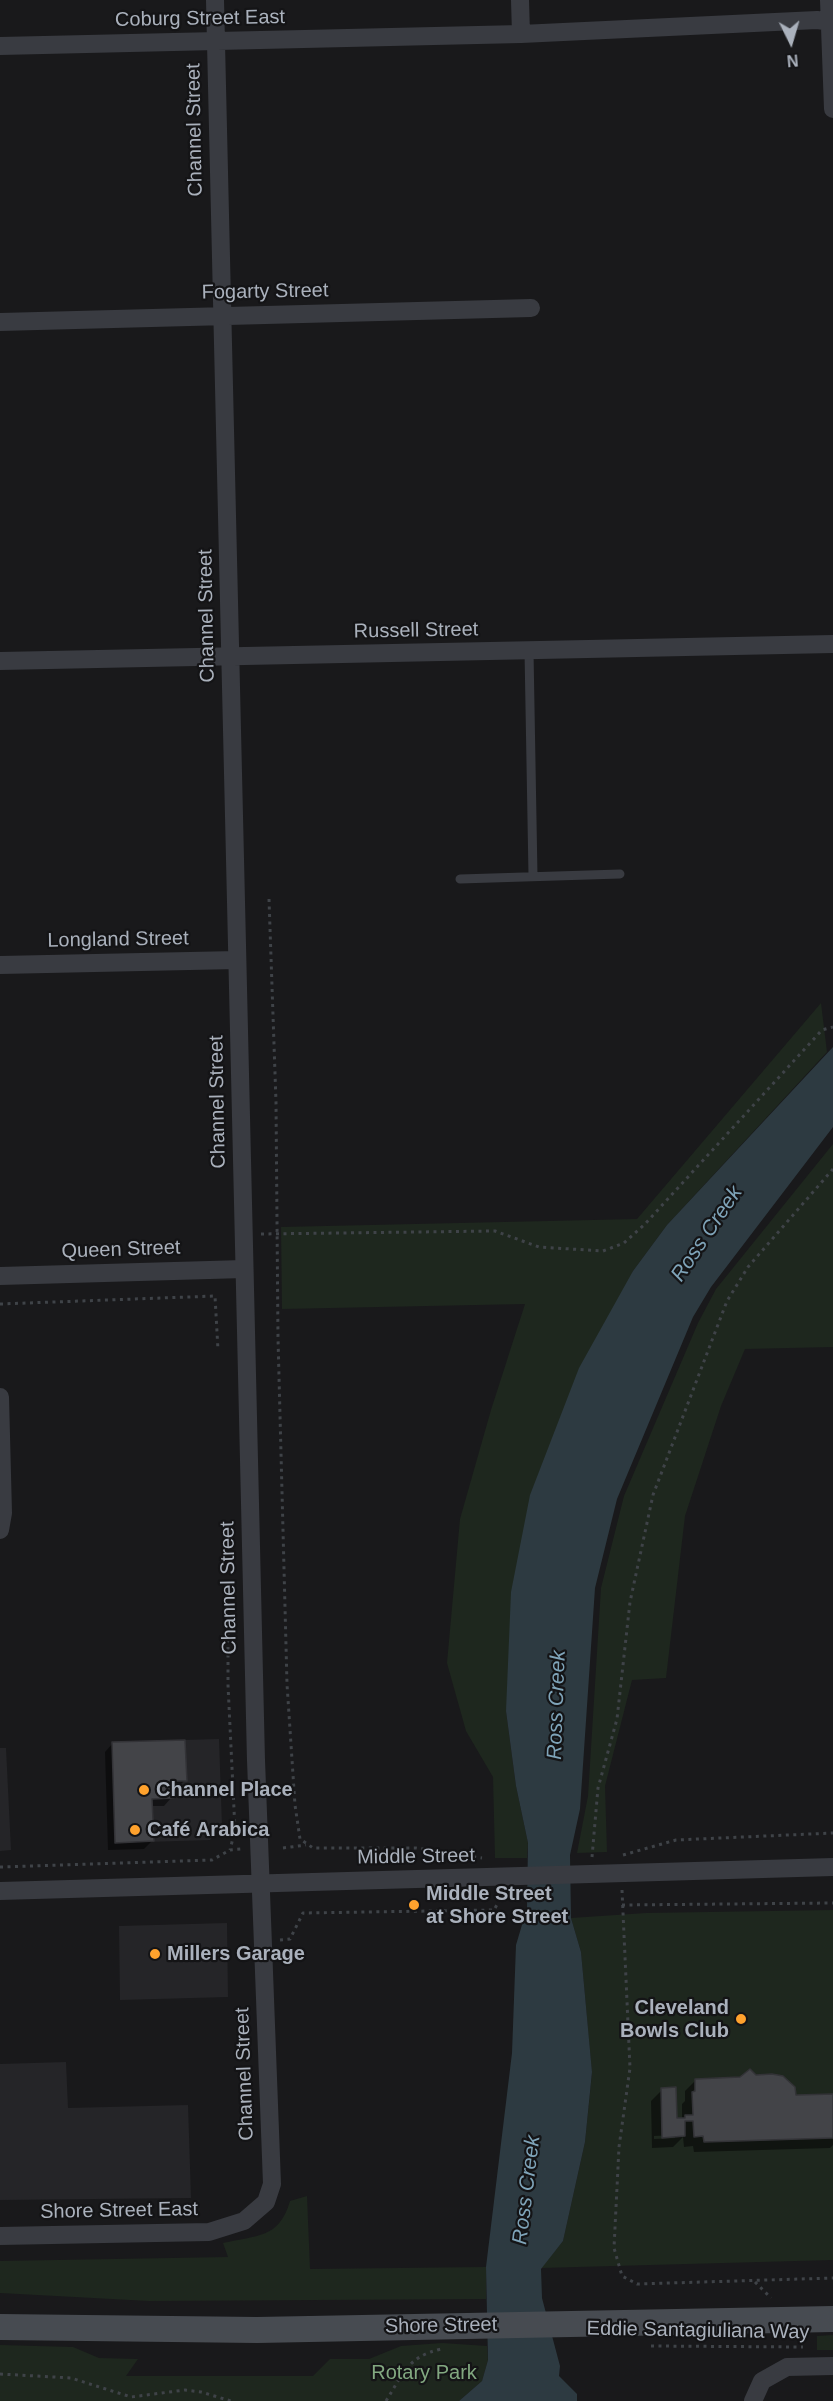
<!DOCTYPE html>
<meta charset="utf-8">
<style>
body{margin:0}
#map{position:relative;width:833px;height:2401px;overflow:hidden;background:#19191b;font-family:Helvetica,sans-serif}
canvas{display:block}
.north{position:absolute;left:761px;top:12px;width:60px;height:60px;-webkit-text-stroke:4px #141416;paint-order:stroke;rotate:175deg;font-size:16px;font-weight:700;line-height:24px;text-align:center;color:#aab1bc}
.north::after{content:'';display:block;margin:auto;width:21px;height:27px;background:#aab1bc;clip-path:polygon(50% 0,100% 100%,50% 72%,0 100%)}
</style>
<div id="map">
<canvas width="833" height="2401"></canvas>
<div class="north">N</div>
</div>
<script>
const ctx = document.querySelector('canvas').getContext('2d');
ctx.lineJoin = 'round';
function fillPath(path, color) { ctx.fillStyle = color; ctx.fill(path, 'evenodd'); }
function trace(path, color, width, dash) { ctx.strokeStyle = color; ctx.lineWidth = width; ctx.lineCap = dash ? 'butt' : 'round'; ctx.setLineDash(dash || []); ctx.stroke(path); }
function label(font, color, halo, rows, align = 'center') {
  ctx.font = font + ' Helvetica,sans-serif'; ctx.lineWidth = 4.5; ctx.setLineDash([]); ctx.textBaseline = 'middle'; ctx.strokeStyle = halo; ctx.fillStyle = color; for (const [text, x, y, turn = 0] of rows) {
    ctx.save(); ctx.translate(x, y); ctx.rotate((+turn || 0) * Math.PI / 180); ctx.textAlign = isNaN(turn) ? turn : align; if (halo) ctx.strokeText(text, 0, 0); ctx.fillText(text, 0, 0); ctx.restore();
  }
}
const built = new Path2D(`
 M219,1739l3,87 -12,14 -95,3 -3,-101z
 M0,1748h6l5,102 -11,1z
 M227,1923l1,74 -108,3 -1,-74z
 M66,2062l2,46 120,-3 3,93 -191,2v-136z`);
const green = new Path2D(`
 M821,1003l6,49 -160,173 -34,46 -127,440 10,75 12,57 -1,15h-32l-2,-81 -27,-46 -19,-68 13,-144 31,-109 34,-106 -243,5 -1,-82 356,-8z
 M833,1144v203l-88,2 -24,57 -36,110 -19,162 -34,2 -27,106 2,66 -30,1 11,-57 13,-208 23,-92 74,-173 18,-34z
 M833,1910v350l-292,8 22,-27 22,-99 7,-69 -11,-121 -10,-34 75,-5z
 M307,2196l3,73 176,-2v32l-337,2 -149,-8v-32l228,-4 -5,-14c34,-8 56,-4 67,-42z
 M833,2335v15h-16v-14z
 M442,2343l45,3 1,14 -6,21 -23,20h-459v-56l73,2 26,11 39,1 -12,17h187l17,-17h39l32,-13z`);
const water = new Path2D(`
 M833,1047v80l-122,160 -18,30 -76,182 -22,89 -15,221 -10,46 1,63 10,34 11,120 -7,70 -22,99 -22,28 1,29 18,68 -1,10 18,18v7h-118l23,-20 6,-21 -2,-93 26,-214 4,-108 11,-37 1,-65 -12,-57 -10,-75 5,-119 19,-97 49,-127 54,-97 34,-46z`);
const shadow = new Path2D(`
 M113,1743l72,37 -8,8h-5v9l-8,9h-13l1,35 -8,8 -36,1 -3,-98z
 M755,2077l39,19h39v49l-3,3 -136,4 -1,-6 -9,1 -1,-10 -10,10 -21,1 -1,-47 11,-11 13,30h7v-16l3,-3v-10l11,-11zM675,2135v3l-21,1v-3z`);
const building = new Path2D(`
 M185,1740l2,41h-14l1,17 -22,1 2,42 -39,2 -3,-101z
 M750,2069l6,6 16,-1 11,2 12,11 1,8 37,-1v44l-129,4 -1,-6 -9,1 -1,-16h-8v15l-23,2 -1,-50 15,-1 1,31h8v-3h8l-1,-23 3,-1v-12l45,-2z`);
const path = new Path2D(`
 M269,899l7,203 2,236 9,346 8,121 5,34 13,9h103l66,10
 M261,1234l234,-3 44,16 64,4 21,-8 21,-19 177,-194 11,-3
 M0,1304l215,-8 3,54
 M228,1632v53l7,145 -5,20
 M283,1848l23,-3
 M623,1855l53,-15 157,-7
 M592,1857l6,-69 19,-69 13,-117 23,-107 74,-194 21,-34 85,-98
 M0,1867l212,-7 18,-10 11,-1
 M622,1890l8,178 -11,79 -5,101 8,28 15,8 196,-6
 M622,1905l211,-2
 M280,1940l10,-1 13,-26 191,-3 9,-16
 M755,2282l16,16
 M651,2346l152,1
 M0,2374l71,4 60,19 54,-7 16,2 30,9
 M386,2401c17,-27 21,-44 55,-52`);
const lane = new Path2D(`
 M529,651l4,225
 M460,879l160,-5`);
const street = new Path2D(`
 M520,0l1,34
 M829,0l4,109
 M0,46l521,-12 296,-14 16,2
 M0,322l531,-14
 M0,661l833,-17
 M0,965l237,-5
 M0,1276l244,-7
 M0,1397l3,116 -3,17
 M0,1891l833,-24
 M0,2236l209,-4 35,-11 22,-19 6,-18 -16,-424 -41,-1760
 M753,2401l9,-20 25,-14 46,-1`);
const secondary = new Path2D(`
 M0,2327l257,3 576,-11`);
const markers = [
 [144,1790,6,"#ffa22d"],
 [135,1830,6,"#ffa22d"],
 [414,1905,6,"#ffa22d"],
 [155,1954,6,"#ffa22d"],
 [741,2019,6,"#ffa22d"]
];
const streetNames = [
 ["Coburg Street East",200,19,-1],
 ["Channel Street",195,130,-91],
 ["Fogarty Street",265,292,-1],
 ["Channel Street",207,616,-91],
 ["Russell Street",416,631,-1],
 ["Longland Street",118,940,-1],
 ["Channel Street",218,1102,-91],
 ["Queen Street",121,1250,-2],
 ["Channel Street",229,1588,-91],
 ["Middle Street",416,1857,-1],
 ["Channel Street",245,2074,-92],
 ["Shore Street East",119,2211,-1],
 ["Shore Street",441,2326,-1],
 ["Eddie Santagiuliana Way",698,2331,1]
];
const poiNames = [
 ["Channel Place",156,1790],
 ["Café Arabica",147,1830],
 ["Middle Street",426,1894],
 ["at Shore Street",426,1917],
 ["Millers Garage",167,1954],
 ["Cleveland",729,2008,"right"],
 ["Bowls Club",729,2031,"right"]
];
const parkNames = [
 ["Rotary Park",424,2373]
];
const waterNames = [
 ["Ross Creek",707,1234,-56],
 ["Ross Creek",557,1705,-88],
 ["Ross Creek",527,2190,-83]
];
fillPath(built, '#252528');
fillPath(green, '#1e271e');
fillPath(water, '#2d3a41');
fillPath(shadow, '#0007');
fillPath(building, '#434448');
trace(building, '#333337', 1.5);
trace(path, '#3f4348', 3, [3, 4.5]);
trace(lane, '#393b41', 9);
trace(street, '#393b41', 18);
trace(secondary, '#474b51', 26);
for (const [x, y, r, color] of markers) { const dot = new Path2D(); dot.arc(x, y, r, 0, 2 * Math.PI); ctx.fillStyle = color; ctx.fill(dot); trace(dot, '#141416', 2); }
label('20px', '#aab1bc', '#141416', streetNames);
label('bold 20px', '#aab1bc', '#141416', poiNames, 'left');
label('20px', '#82a880', '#141416', parkNames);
label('italic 21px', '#7fa4b9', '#141416', waterNames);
</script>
